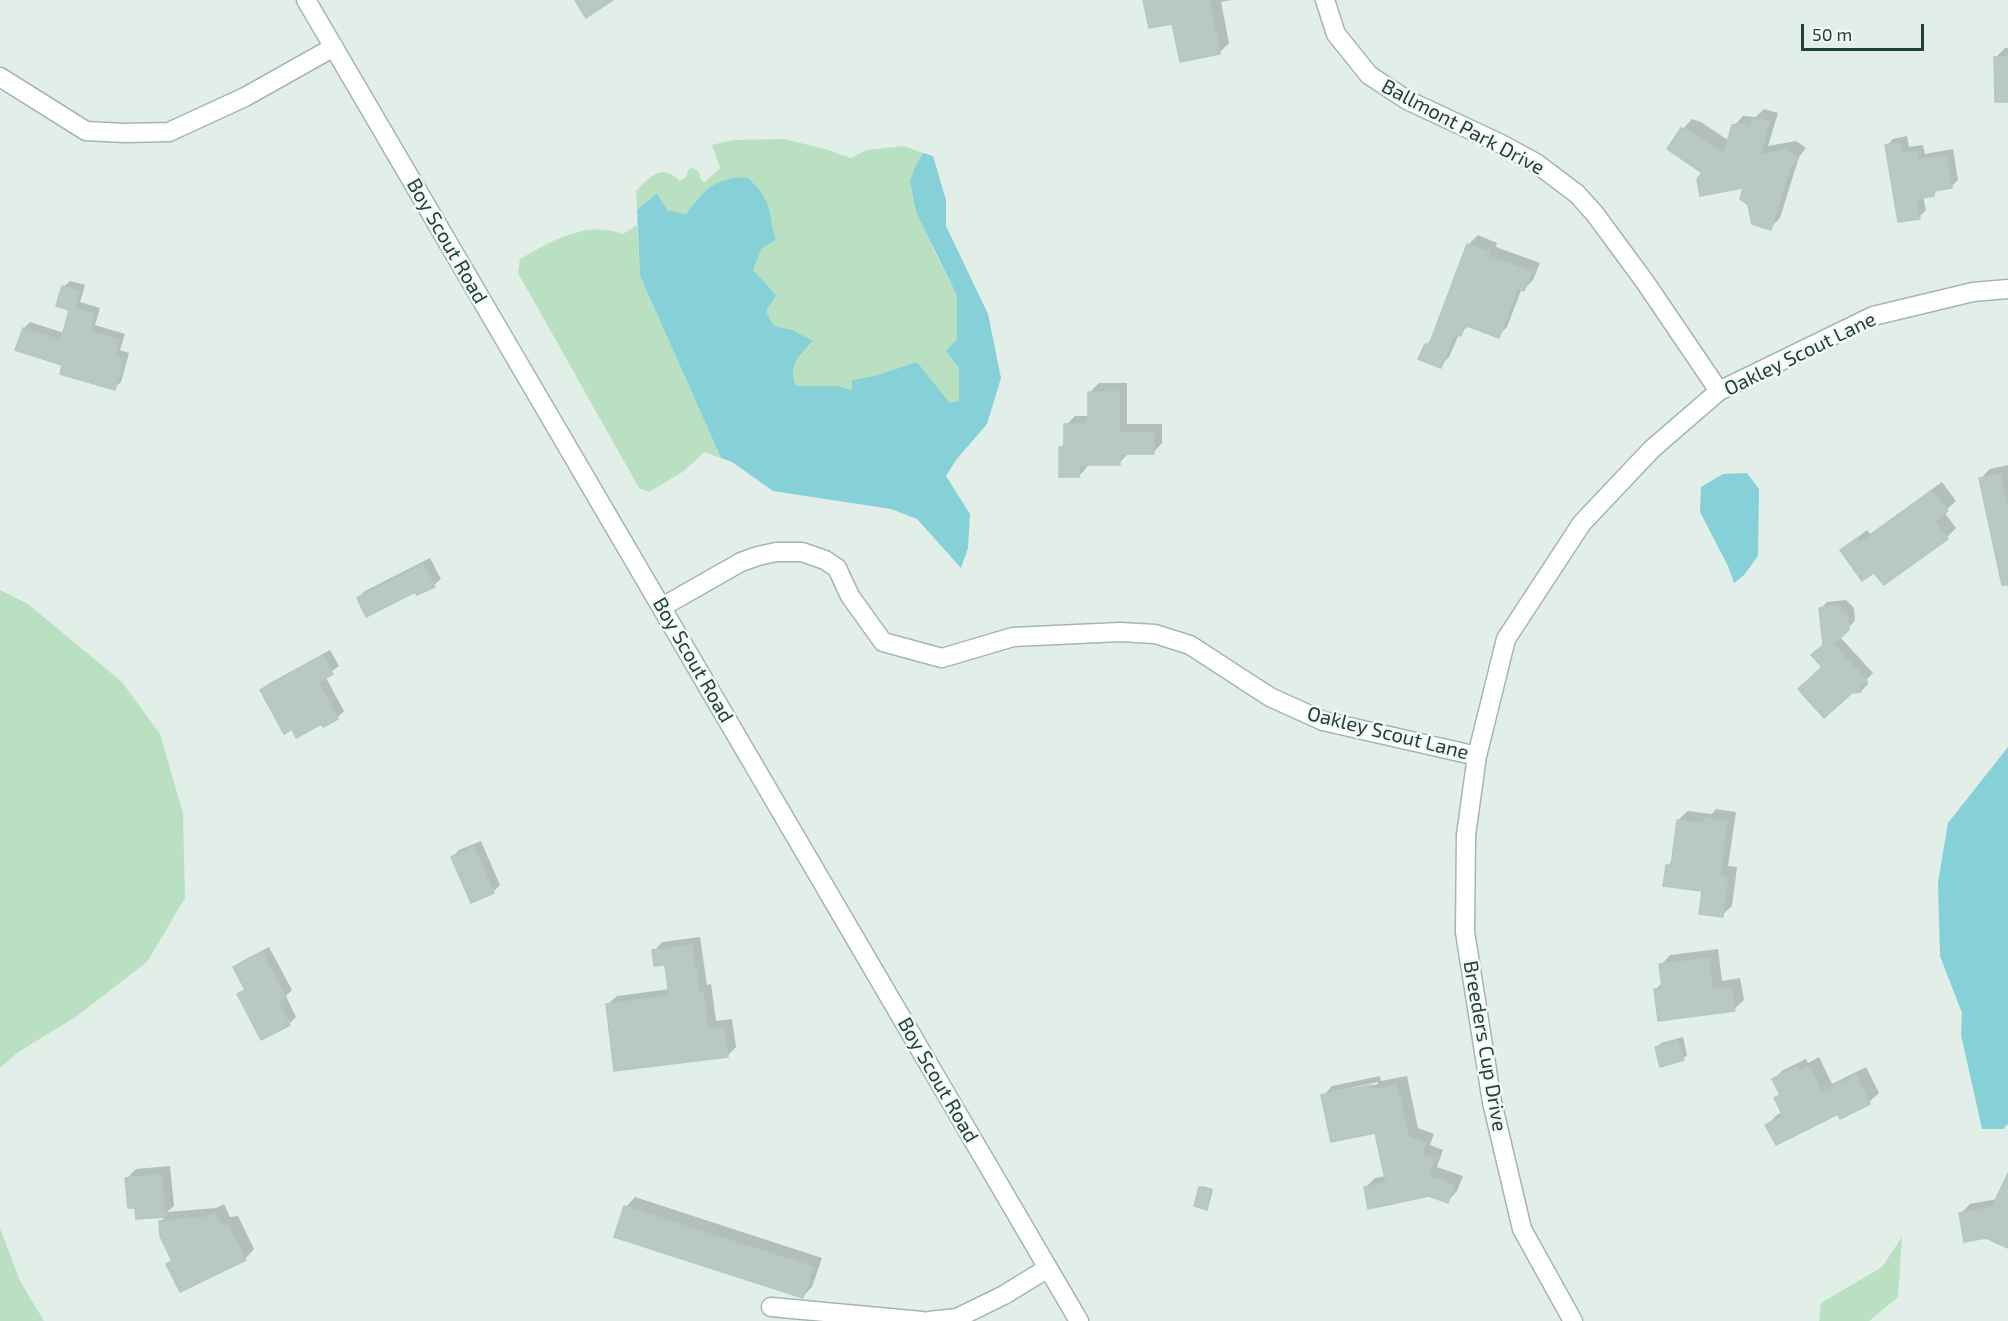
<!DOCTYPE html>
<style>
body{margin:0}
#map{position:relative;width:2008px;height:1321px;overflow:hidden;background:#e2eee8;font-family:"Exo 2",sans-serif}
canvas{display:block}
.scale{position:absolute;left:1801px;top:24px;width:123px;height:27px;box-sizing:border-box;border:3px solid #204136;border-top:0;padding-left:8px;font-size:18px;line-height:21px;white-space:nowrap;color:#204136;-webkit-text-stroke:4px #f3faf6;paint-order:stroke}
</style>
<div id="map">
<canvas width="2008" height="1321"></canvas>
<div class="scale">50 m</div>
</div>
<script>
const ctx = document.querySelector('canvas').getContext('2d');
ctx.lineJoin = 'round';
function fillPath(path, color) { ctx.fillStyle = color; ctx.fill(path, 'evenodd'); }
function trace(path, color, width, dash) { ctx.strokeStyle = color; ctx.lineWidth = width; ctx.lineCap = dash ? 'butt' : 'round'; ctx.setLineDash(dash || []); ctx.stroke(path); }
function label(font, color, halo, rows, align = 'center') {
  ctx.font = font + ' "Exo 2",sans-serif'; ctx.lineWidth = 5; ctx.setLineDash([]); ctx.textBaseline = 'middle'; ctx.strokeStyle = halo; ctx.fillStyle = color; for (const [text, x, y, turn = 0] of rows) {
    ctx.save(); ctx.translate(x, y); ctx.rotate((+turn || 0) * Math.PI / 180); ctx.textAlign = isNaN(turn) ? turn : align; if (halo) ctx.strokeText(text, 0, 0); ctx.fillText(text, 0, 0); ctx.restore();
  }
}
const green = new Path2D(`
 M784,139l41,10 26,9 16,-8 37,-4 19,7 -7,11 -6,18 4,21 21,50 22,43 3,103 -10,4 -33,-41 -43,14 -21,4v10l-16,-4h-41c-8,-22 3,-28 17,-44l-39,-16 -8,-15 7,-12 -20,-29 9,-22 14,-8 -4,-9 -2,-22 -70,-13 -14,18 -20,-4 -9,-17 -20,17 -1,-19c15,-15 25,-28 44,-10l5,-3 4,-9 4,-1 6,4 2,8 4,2 15,-14 -8,-23 21,-5z
 M637,225l3,51 81,182 -17,-6 -20,19 -35,21 -10,-4 -121,-215 2,-14c32,-18 65,-39 103,-25z
 M0,590l28,14 94,78 38,52 23,79 2,85 -38,64 -70,54 -60,37 -17,15z
 M0,1228l20,53 24,40h-44z
 M1902,1237l-4,60 -29,24h-50l2,-18 61,-36z`);
const water = new Path2D(`
 M923,153l10,3 13,44v26l42,88 13,64 -14,46 -31,36 -10,16 24,38 -2,34 -7,20 -44,-49 -26,-10 -118,-18 -41,-29 -11,-4 -81,-182 -3,-66 20,-17 10,17 19,4c20,-26 27,-35 60,-37 11,8 21,21 24,35 2,10 2,18 6,28l-14,8 -9,22 23,25 -10,16 8,15 18,4 21,11c-14,16 -25,23 -17,45h41l15,4v-10l22,-4 43,-14 33,41 9,-3v-32l-13,-17 11,-12v-43l-39,-80 -4,-13 -4,-22 6,-17z
 M1747,473l12,16 -1,67 -14,19 -10,8 -6,-17 -28,-54 1,-25 22,-13z
 M2008,747v377l-5,5h-21l-21,-94 1,-22 -22,-57 -2,-74 10,-59z`);
const shadow = new Path2D(`
 M1145,0h87l-11,2 8,41 -10,10 -46,-31z
 M2005,48h3v53l-12,-44z
 M1764,109l14,4 -10,33 28,-5 10,7 -7,9 -19,61 -10,10 -25,-42 -41,-14 -21,-43 9,-10 9,3 28,19 5,-15 9,-10 13,1z
 M1907,136l2,11 14,-2 2,9 28,-5 5,31 -7,7 -12,2 -5,5 -11,2 3,14 -7,7 -33,-71 7,-7z
 M1478,235l19,8 -1,4 44,16 -7,17 -9,9 -2,-1 -15,39 -9,9 -29,-10 -10,8 -10,23 -9,9 -14,-21 7,-8 36,-93z
 M70,281l15,4 -5,17 20,6 -5,17 30,9 -5,16 9,3 -8,29 -7,6 -50,-24 -40,-36 6,-6 34,11 7,-24 -8,-22z
 M1099,383h28v41h35v19l-9,10 -25,1 -9,9h-31v3l-9,10 -19,-28 6,-6v-17l9,-9h15v-24z
 M2008,465v100l-27,-87 9,-9z
 M1942,482l14,19 -12,11 12,16 -9,9 -63,46 -9,-12 -33,-21 25,-20 3,4z
 M430,558l11,21 -7,6 -76,13 7,-7z
 M1846,600l8,8 1,13 -16,15 34,37 -6,6 1,5 -7,7 -38,-24 1,-23 -4,-35 7,-7z
 M330,650l9,16 -14,10 19,35 -7,7 -14,7 -2,-3 -29,5 -31,-37 7,-6z
 M1716,809l20,3 -8,54 9,1 -5,39 -10,9 -18,-25 -37,-24 6,-6 5,-40 10,-9 24,3z
 M481,841l19,44 -7,7 -41,-35 7,-7z
 M700,937l7,48 4,-1 5,37 16,-2 4,28 -9,9 -119,-52 9,-8 53,-7 -4,-26 -12,-12 8,-9z
 M269,947l23,43 -6,6 10,21 -7,7 -50,-30 6,-6 -10,-20 7,-7z
 M1718,949l4,32 18,-3 4,22 -10,9 -79,-19 8,-8 -2,-17 9,-10z
 M1683,1037l4,18 -4,4 -26,-12 4,-4z
 M1819,1057l13,27 34,-17 13,26 -10,9 -28,15 -2,-5 -72,13 10,-10 6,-3 -7,-14 4,-4 -7,-14 10,-10 23,-11 2,4z
 M1380,1076l1,5 26,-5 11,52 16,6 -4,11 13,5 -6,17 26,9 -6,15 -9,10 -19,-7 -64,-6 10,-10 11,-2 -10,-45 -53,-35 9,-10zM1378,1082v2l-46,11v-3z
 M170,1166l4,40 -7,6 49,-4 8,-4 6,13 8,-1 16,33 -9,10 -77,5 5,-5 -13,-37 7,-7 -29,3 -11,-40 9,-9z
 M2008,1176v71l-47,-34 9,-9 27,-5z
 M1202,1186l11,3 -6,19 -7,-20z
 M635,1197l187,61 -10,29 -9,9 -177,-89z`);
const building = new Path2D(`
 M575,0h38l-27,18z
 M1143,0h66l11,54 -40,8 -8,-38 -23,4z
 M1994,57h14v45h-13z
 M1753,118l17,4 -10,33 26,-5 12,8 -8,10 -19,62 -19,-6 -4,-19 -8,-6 3,-11 -43,8 -3,-17 5,-6 -35,-24 14,-21 10,3 33,22 8,-28 7,-1 11,3z
 M1900,143l2,10 15,-2 1,9 28,-5 6,33 -18,3v5l-18,3 4,20 -22,3 -13,-77z
 M1467,244l22,8 -1,4 44,16 -8,19 -6,-3 -19,50 -34,-13 -4,11 -6,-2 -14,34 -23,-9 7,-15 4,1z
 M62,286l18,5 -5,18 19,5 -4,17 29,9 -4,17 9,2 -9,31 -55,-16 2,-9 -47,-15 8,-22 38,12 8,-30 -13,-4z
 M1088,392h31v41h35v21h-34v11h-41v12h-20v-30h5v-23h24z
 M2000,474l7,32 1,-1v80h-6l-23,-107z
 M1932,490l16,21 -13,10 13,18 -64,46 -10,-12 -12,8 -22,-31 17,-12 3,5z
 M423,564l12,23 -18,8 -2,-3 -49,25 -9,-19z
 M1839,606l8,9 2,15 -16,14 34,37 -6,5v6l-9,1 -28,25 -26,-29 24,-22 -11,-12 12,-10 -4,-37z
 M323,655l10,19 -15,8 20,37 -15,8 -2,-3 -25,14 -4,-9 -8,5 -24,-44z
 M1705,818l22,3 -7,54 8,1 -5,41 -24,-3 3,-23 -39,-5 3,-21 5,1 6,-46 27,3z
 M474,847l20,46 -23,10 -20,-46z
 M692,945l7,48 4,-1 5,37 16,-2 4,30 -114,14 -8,-67 63,-8 -4,-31 -11,1 -2,-16z
 M262,952l24,46 -8,4 12,23 -29,15 -24,-46 8,-4 -12,-23z
 M1709,958l4,31 18,-2 4,24 -77,10 -4,-32 8,-1 -3,-24z
 M1678,1041l6,19 -24,7 -5,-20z
 M1809,1066l13,26 34,-17 14,29 -30,15 -2,-5 -62,31 -11,-20 18,-9 -9,-18 6,-3 -8,-16 25,-12 2,4z
 M1371,1085l1,5 25,-5 12,52 17,6 -4,12 12,4 -6,17 26,9 -6,18 -19,-7 -61,13 -4,-22 22,-4 -11,-50 -44,9 -10,-47z
 M2008,1173v75l-22,-10 -22,4 -5,-29 33,-6z
 M161,1175l4,42 -29,2 -1,-11h-7l-3,-30z
 M1199,1187l13,4 -5,19 -13,-4z
 M624,1206l189,61 -10,31 -189,-61z
 M214,1213l7,12h7l18,35 -66,32 -14,-28 6,-3 -12,-25 -1,-15 47,-4z`);
const minor = new Path2D(`
 M306,0l773,1321
 M1325,0l11,34 33,41 38,25 94,44 35,19 41,31 18,20 50,68 74,109
 M0,77l86,54 39,2 44,-1 76,-35 89,-50
 M662,607l79,-45 17,-6 18,-4h26l23,8 12,8 13,28 33,46 59,16 71,-21 107,-5 35,2 35,11 80,52 53,24 154,35
 M771,1307l151,14
 M929,1321l28,-3 47,-23 44,-27
 M1573,1321l-51,-92 -30,-127 -27,-170 1,-97 11,-79 29,-117 76,-116 70,-74 67,-58 154,-75 100,-24 35,-3`);
const streetNames = [
 ["Ballmont Park Drive",1463,127,28],
 ["Boy Scout Road",447,241,60],
 ["Oakley Scout Lane",1800,354,-26],
 ["Boy Scout Road",693,660,60],
 ["Oakley Scout Lane",1388,733,14],
 ["Breeders Cup Drive",1485,1046,80],
 ["Boy Scout Road",938,1080,60]
];
fillPath(green, '#b9e1c1');
fillPath(water, '#86d0d7');
fillPath(shadow, '#0003');
fillPath(building, '#b7c9c1');
trace(building, '#b4c8be', 1.5);
trace(minor, '#a4b7af', 21);
trace(minor, '#fff', 18);
label('20px', '#204136', '#f3faf6', streetNames);
</script>
